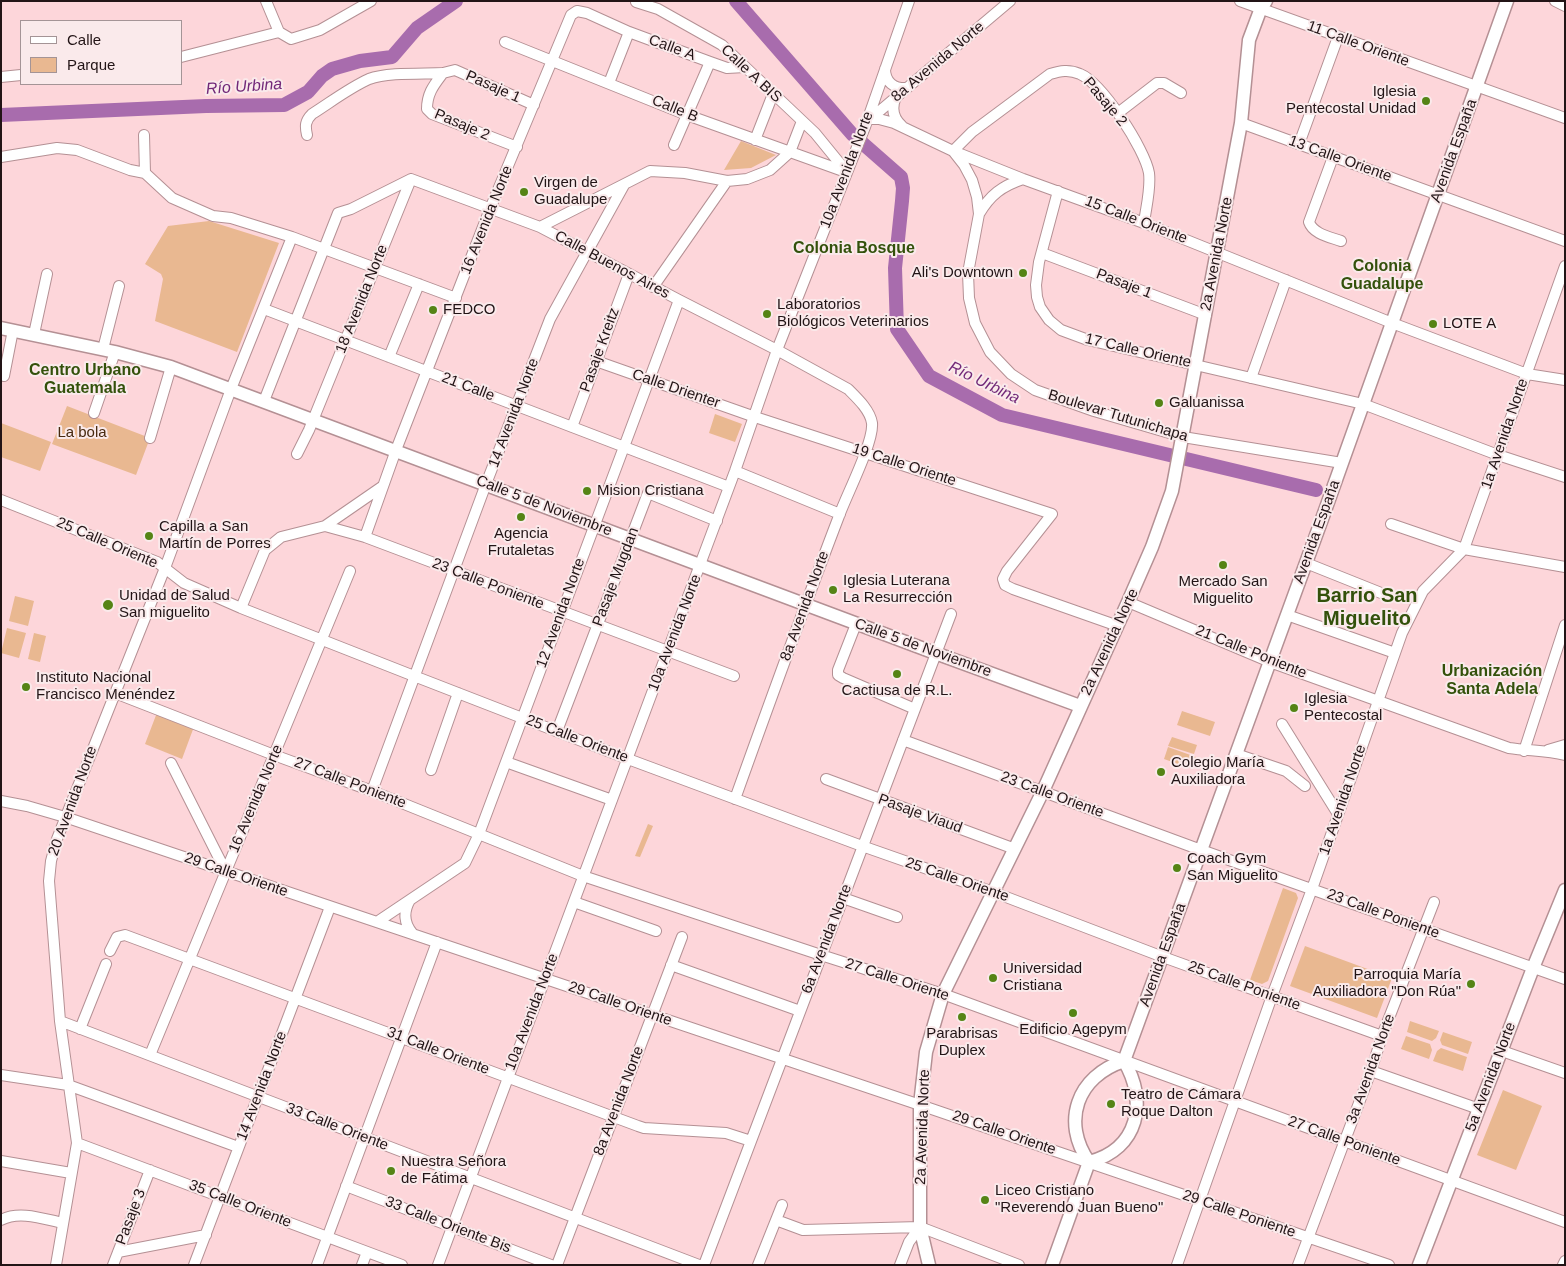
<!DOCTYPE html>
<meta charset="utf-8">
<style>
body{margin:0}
#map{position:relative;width:1566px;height:1266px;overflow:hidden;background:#fdd6da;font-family:Arial,sans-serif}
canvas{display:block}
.frame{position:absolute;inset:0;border:2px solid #221416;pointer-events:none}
.legend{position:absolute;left:20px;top:20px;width:162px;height:65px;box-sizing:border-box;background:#faeaeb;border:1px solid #a49496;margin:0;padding:6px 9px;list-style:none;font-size:15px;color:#221416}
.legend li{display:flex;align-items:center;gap:10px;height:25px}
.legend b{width:25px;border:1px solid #a49496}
</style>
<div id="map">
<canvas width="1566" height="1266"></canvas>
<div class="frame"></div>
<ul class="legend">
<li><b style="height:6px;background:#fff"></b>Calle</li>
<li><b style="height:14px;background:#e9b891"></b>Parque</li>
</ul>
</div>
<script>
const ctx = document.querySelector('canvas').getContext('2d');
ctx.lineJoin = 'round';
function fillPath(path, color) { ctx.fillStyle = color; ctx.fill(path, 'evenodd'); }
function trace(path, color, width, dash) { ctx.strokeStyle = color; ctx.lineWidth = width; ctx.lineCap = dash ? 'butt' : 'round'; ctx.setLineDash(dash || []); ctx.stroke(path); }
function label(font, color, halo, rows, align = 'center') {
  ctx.font = font + ' Arial,sans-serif'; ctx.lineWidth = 4; ctx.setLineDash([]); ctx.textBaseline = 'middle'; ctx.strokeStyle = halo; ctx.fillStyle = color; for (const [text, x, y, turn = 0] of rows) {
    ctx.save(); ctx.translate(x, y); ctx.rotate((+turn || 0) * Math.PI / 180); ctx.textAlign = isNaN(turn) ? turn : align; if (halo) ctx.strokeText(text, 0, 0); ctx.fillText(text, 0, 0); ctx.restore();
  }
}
const green = new Path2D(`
 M741,141l35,14 -25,13 -27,2z
 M209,221l70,22 -42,109 -82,-31 8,-42 -2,-5 -16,-10 23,-38z
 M67,406l83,32 -14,37 -84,-31z
 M715,414l27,10 -7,18 -26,-9z
 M1,423l50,19 -11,29 -39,-14z
 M15,596l19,5 -6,25 -19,-5z
 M7,628l19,5 -7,25 -18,-5z
 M34,633l12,3 -6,26 -12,-3z
 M158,710l37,14 -13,35 -37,-15z
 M1182,711l33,11 -5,14 -33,-11z
 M1172,737l25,8 -3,9 -26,-8z
 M1168,747l28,10 -4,12 -28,-10z
 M648,824l5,2 -13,31 -5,-1z
 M1283,888l13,5 2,5 -30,83 -6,3 -12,-4z
 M1305,946l87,32 -15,40 -87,-32z
 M1410,1021l29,10 -3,7 -4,3 -25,-9z
 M1443,1032l29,10 -4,12 -26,-9 -2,-5z
 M1406,1036l24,8 2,6 -3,9 -28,-10z
 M1441,1048l26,9 -4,14 -30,-10 4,-10z
 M1503,1090l39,16 -26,64 -39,-15z`);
const river = new Path2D(`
 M736,1l116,133 49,43 2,11 -1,13 -7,67 2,61 32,47 73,39 314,75
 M1,115l205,-9 78,-1 24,-13 14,-16 10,-7 28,-8 32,-4 25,-29 39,-27`);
const minor = new Path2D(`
 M266,1l13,31
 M1240,1l325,117
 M1555,1l10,5
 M636,2l22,7 64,36 93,88 31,38
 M505,42l182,73 159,57
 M181,57l98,-25 12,7 29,-9 51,-29
 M885,69c0,13 9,20 22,19
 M1,77l20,-2
 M609,83l20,-51
 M896,97c-5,11 -3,21 6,29
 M1118,113l39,-30h7l17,10
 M870,119h9l15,4 59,28 70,28 121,44 248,100 135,51 38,6
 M869,120l141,-119
 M1241,123l324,118
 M144,135l1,38
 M307,135c-2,-9 -2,-14 5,-21 19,-12 37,-26 57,-35 19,-7 54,-5 74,-6
 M755,140l18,-46
 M1299,144l39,-107
 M674,145l36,-83
 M517,147l-85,-33 -5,-5c0,-16 7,-24 16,-36l12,-3 79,35
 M1,157l56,-9 20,2 53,20 15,3 27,25 41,18 18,2 61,19 164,61
 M1333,157l-24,65c4,12 21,15 32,19
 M1058,191l-19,71 -3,23 1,12 3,10 9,13 12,10 27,10 275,64 135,51 67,22
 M979,214c11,-19 23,-28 44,-35
 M1144,223c2,-16 7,-34 5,-50 -4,-24 -47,-90 -69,-99 -11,-5 -20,-3 -30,0l-78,58 -19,19 11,14 8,15 5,17 2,17 -11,59 1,25 6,25 15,29 21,22 24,16 59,21 89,26 159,26
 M540,227l110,-56 35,2 42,8 20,-2 23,-9 20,-18 12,-31
 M1042,253l164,62
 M653,287l74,-106
 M264,309l465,178
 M34,334l13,-60
 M103,349l16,-63
 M389,357l30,-73
 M596,361l159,56 297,97 -45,57 -4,8 2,6 8,4 105,37
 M4,376l9,-46
 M1251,378l35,-98
 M264,401l74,-188 13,-4 60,-30 129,48 139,73 98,50 71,39c9,9 22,21 24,34 2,19 -26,73 -33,93 -36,94 -70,188 -104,283
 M94,413l21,-61
 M572,427l57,-153
 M150,438l21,-71
 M297,454l12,-24 102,-251
 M735,471l105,43
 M1,500l156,62 27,21 57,25 173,68 214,83 234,87 131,46 170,65 219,79
 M1391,524l73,25 101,18
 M325,526l40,11 369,139
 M365,537l31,-87 94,-241 81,-194 6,-4 10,2 42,19 81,30 17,6 18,-1
 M1306,563l80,32
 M1128,602l142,60 239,86c19,3 38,2 56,7
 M241,608l24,-58 16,-13 44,-11 58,-40
 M1287,615l108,38
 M856,624l-18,46v5l5,3 72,31
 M115,693l159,62 98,36 211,85 238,79 122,39 622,228
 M1282,724l56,90
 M557,731l91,-238 69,28
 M903,740l298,110 364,129
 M1548,750l17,-5
 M1524,751l41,-126
 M1236,754l50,17 19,15
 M506,762l106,38
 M171,763l55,109
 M431,770l27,-77
 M826,779l189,70
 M372,791l114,-307 64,-165 74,-134
 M1,801l26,5 38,11 855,288 469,160
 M843,898l54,19
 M410,900c-7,12 -6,24 3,34
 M574,902l82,29
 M377,922l88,-59 14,-29 200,-534
 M110,951l7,-14 8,-2 513,191 6,2 82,5 25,8
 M671,965l129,46
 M60,1021l639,244
 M80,1029l26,-65
 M1502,1051l63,22
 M150,1055l200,-484
 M1371,1071l108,38
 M1,1075l67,10 170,62
 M77,1143l325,122
 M1,1161l70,12
 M346,1186l205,79
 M1,1220c18,-10 43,-1 62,3
 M776,1220l27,10 117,-3 99,38
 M118,1252l88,-17
 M56,1265l21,-122 -17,-122 -11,-140 2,-20 6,-22 108,-271 66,-179 61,-152
 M113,1265l37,-95
 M194,1265l136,-358
 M317,1265l120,-323
 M362,1265l5,-13
 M438,1265l297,-794 42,-121 88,-223 44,-126
 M557,1265l125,-328
 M704,1265l247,-651
 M758,1265l24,-60
 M900,1265l9,-23 11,-15
 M1177,1265l95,-269 40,-107 90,-256 21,-42 41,-42 101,-283
 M1298,1265l73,-194 11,-35 52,-134
 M1563,1265l2,-4`);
const major = new Path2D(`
 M1,328l114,24 56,15 764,286 145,53
 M1124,1061l198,-542 185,-518
 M1089,1162c-28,-40 -12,-86 35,-101
 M1089,1162c50,-13 59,-61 35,-101
 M929,1265l-9,-38v-122l6,-53 17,-58 100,-203 85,-189 24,-55 20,-56 69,-368 8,-83 12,-32 5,-7
 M1052,1265l37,-103
 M1419,1265l114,-297 32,-78`);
const markers = [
 [1426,101,5,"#558415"],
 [524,192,5,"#558415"],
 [1023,273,5,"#558415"],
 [433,310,5,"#558415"],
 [767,314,5,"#558415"],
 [1433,324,5,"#558415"],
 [1159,403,5,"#558415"],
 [587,491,5,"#558415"],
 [521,517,5,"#558415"],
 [149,536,5,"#558415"],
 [1223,565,5,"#558415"],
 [833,590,5,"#558415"],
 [108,605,6,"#558415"],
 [897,674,5,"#558415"],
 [26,687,5,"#558415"],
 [1294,708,5,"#558415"],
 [1161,772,5,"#558415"],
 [1177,868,5,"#558415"],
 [993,978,5,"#558415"],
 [1471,984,5,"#558415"],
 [1073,1013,5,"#558415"],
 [962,1017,5,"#558415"],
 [1111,1104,5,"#558415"],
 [391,1171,5,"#558415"],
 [985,1200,5,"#558415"]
];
const streetNames = [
 ["11 Calle Oriente",1358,44,20],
 ["Calle A",672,48,20],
 ["8a Avenida Norte",938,62,-40],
 ["Calle A BIS",751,74,43],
 ["Pasaje 1",493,87,24],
 ["Pasaje 2",1105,102,50],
 ["Calle B",675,109,22],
 ["Pasaje 2",462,125,23],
 ["Avenida España",1454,151,-70],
 ["13 Calle Oriente",1340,159,20],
 ["10a Avenida Norte",847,170,-69],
 ["16 Avenida Norte",487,220,-68],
 ["15 Calle Oriente",1136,220,21],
 ["2a Avenida Norte",1217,254,-79],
 ["Calle Buenos Aires",612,265,28],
 ["Pasaje 1",1124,284,21],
 ["18 Avenida Norte",362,299,-68],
 ["Pasaje Kreitz",600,350,-70],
 ["17 Calle Oriente",1138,351,13],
 ["21 Calle",468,387,21],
 ["Calle Drienter",676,389,19],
 ["14 Avenida Norte",514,413,-69],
 ["Boulevar Tutunichapa",1118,416,17],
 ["1a Avenida Norte",1505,434,-71],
 ["19 Calle Oriente",904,465,18],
 ["Calle 5 de Noviembre",544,506,21],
 ["Avenida España",1317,532,-70],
 ["25 Calle Oriente",107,543,23],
 ["Pasaje Mugdan",616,577,-69],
 ["23 Calle Poniente",488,584,21],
 ["8a Avenida Norte",805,606,-70],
 ["12 Avenida Norte",561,613,-70],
 ["10a Avenida Norte",675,633,-69],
 ["2a Avenida Norte",1110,642,-65],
 ["Calle 5 de Noviembre",923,648,20],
 ["21 Calle Poniente",1251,652,22],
 ["25 Calle Oriente",577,739,21],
 ["27 Calle Poniente",350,783,21],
 ["23 Calle Oriente",1052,795,20],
 ["16 Avenida Norte",256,799,-67],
 ["1a Avenida Norte",1343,800,-71],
 ["20 Avenida Norte",73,801,-70],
 ["Pasaje Viaud",920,814,20],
 ["29 Calle Oriente",236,875,19],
 ["25 Calle Oriente",957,880,19],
 ["23 Calle Poniente",1383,914,20],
 ["6a Avenida Norte",827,939,-69],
 ["Avenida España",1163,955,-70],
 ["27 Calle Oriente",897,980,18],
 ["25 Calle Poniente",1244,986,20],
 ["29 Calle Oriente",620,1004,19],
 ["10a Avenida Norte",532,1012,-69],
 ["31 Calle Oriente",438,1051,21],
 ["3a Avenida Norte",1371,1069,-70],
 ["5a Avenida Norte",1491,1077,-69],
 ["14 Avenida Norte",262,1086,-69],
 ["8a Avenida Norte",619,1101,-69],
 ["33 Calle Oriente",337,1127,21],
 ["2a Avenida Norte",923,1127,-88],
 ["29 Calle Oriente",1004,1133,19],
 ["27 Calle Poniente",1344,1141,20],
 ["35 Calle Oriente",240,1204,21],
 ["29 Calle Poniente",1239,1214,19],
 ["Pasaje 3",131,1217,-69],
 ["33 Calle Oriente Bis",448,1225,21]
];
const poiNames = [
 ["Iglesia",1416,92,"right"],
 ["Pentecostal Unidad",1416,109,"right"],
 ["Virgen de",534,183],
 ["Guadalupe",534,200],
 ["Ali's Downtown",1013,273,"right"],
 ["Laboratorios",777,305],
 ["Biológicos Veterinarios",777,322],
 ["FEDCO",443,310],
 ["LOTE A",1443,324],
 ["Galuanissa",1169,403],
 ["Mision Cristiana",597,491],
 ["Capilla a San",159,527],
 ["Martín de Porres",159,544],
 ["Agencia",521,534,"center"],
 ["Frutaletas",521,551,"center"],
 ["Iglesia Luterana",843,581],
 ["La Resurrección",843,598],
 ["Mercado San",1223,582,"center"],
 ["Miguelito",1223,599,"center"],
 ["Unidad de Salud",119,596],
 ["San miguelito",119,613],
 ["Instituto Nacional",36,678],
 ["Francisco Menéndez",36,695],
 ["Cactiusa de R.L.",897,691,"center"],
 ["Iglesia",1304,699],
 ["Pentecostal",1304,716],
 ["Colegio María",1171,763],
 ["Auxiliadora",1171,780],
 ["Coach Gym",1187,859],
 ["San Miguelito",1187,876],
 ["Universidad",1003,969],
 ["Cristiana",1003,986],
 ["Parroquia María",1461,975,"right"],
 ["Auxiliadora \"Don Rúa\"",1461,992,"right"],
 ["Edificio Agepym",1073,1030,"center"],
 ["Parabrisas",962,1034,"center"],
 ["Duplex",962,1051,"center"],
 ["Teatro de Cámara",1121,1095],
 ["Roque Dalton",1121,1112],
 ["Nuestra Señora",401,1162],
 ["de Fátima",401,1179],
 ["Liceo Cristiano",995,1191],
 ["\"Reverendo Juan Bueno\"",995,1208]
];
const parkNames = [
 ["La bola",82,433]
];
const waterNames = [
 ["Río Urbina",244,87,-4],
 ["Río Urbina",984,383,26]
];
const neighbourhoodNames = [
 ["Colonia Bosque",854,249],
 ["Colonia",1382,267],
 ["Guadalupe",1382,285],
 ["Centro Urbano",85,371],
 ["Guatemala",85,389],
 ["Urbanización",1492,672],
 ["Santa Adela",1492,690]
];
const districtNames = [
 ["Barrio San",1367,596],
 ["Miguelito",1367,619]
];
fillPath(green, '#e9b891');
trace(river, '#a86cad', 14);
trace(minor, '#b49094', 12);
trace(major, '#b49094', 15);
trace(minor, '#fff', 10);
trace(major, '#fff', 12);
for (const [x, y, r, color] of markers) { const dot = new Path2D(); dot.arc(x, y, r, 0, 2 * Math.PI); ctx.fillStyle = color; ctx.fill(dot); trace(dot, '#faeaeb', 2); }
label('15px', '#221416', '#faeaeb', streetNames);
label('15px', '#221416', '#faeaeb', poiNames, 'left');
label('15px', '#47290f', '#faeaeb', parkNames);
label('italic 16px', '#722979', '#faeaeb', waterNames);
label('bold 16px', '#33510b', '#faeaeb', neighbourhoodNames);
label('bold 20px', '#33510b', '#faeaeb', districtNames);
</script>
